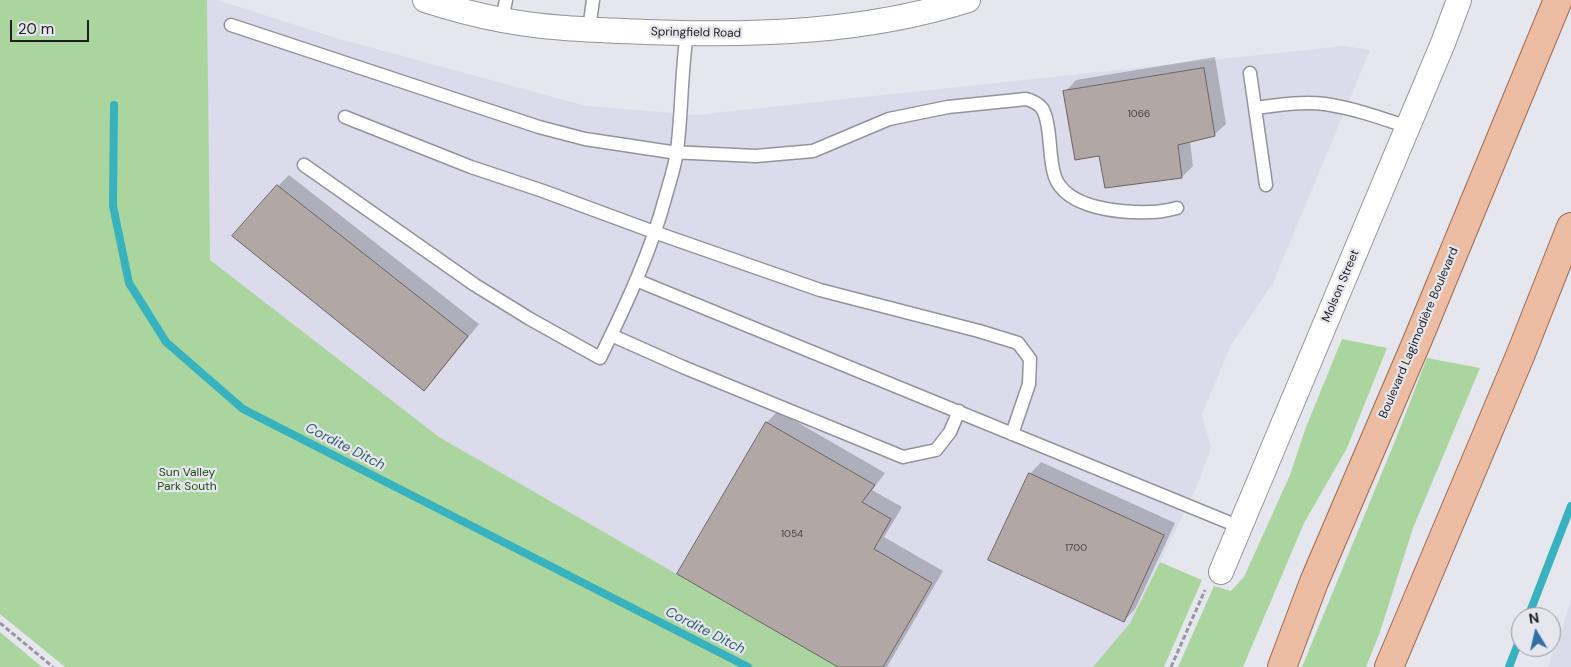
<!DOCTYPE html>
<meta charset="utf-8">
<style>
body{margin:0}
#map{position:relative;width:1571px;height:667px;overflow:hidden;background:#e6e6ee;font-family:"DM Sans",sans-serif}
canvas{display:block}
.north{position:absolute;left:1511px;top:607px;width:50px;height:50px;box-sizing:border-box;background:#e6e6ee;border:1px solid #96969c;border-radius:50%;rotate:351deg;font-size:14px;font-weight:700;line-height:20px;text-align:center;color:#1f1f22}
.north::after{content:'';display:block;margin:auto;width:18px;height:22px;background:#3070a6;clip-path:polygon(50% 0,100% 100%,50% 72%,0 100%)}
.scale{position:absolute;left:10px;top:20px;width:79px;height:22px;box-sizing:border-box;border:2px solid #1f1f22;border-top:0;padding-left:6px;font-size:15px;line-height:18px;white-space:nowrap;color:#1f1f22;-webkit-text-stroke:4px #e6e6ee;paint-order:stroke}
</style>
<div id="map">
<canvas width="1571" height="667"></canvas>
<div class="north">N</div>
<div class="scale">20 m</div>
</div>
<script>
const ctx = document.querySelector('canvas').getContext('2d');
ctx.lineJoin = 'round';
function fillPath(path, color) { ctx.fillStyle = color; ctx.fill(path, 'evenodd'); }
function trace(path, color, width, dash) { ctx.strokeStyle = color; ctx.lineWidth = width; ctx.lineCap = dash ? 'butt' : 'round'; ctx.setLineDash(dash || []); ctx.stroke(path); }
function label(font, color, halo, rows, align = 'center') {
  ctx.font = font + ' "DM Sans",sans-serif'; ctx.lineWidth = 4.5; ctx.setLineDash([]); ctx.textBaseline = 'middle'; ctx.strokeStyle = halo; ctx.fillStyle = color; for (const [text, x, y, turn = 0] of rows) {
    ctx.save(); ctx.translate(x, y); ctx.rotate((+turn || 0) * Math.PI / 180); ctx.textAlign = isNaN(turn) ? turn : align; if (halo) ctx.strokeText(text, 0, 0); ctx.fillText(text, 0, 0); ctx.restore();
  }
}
const built = new Path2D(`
 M207,0h10l119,38 250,68 110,9 648,-69 26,4 -98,235 -41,60 -29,69 9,34 -15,40 -66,135 -37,44h-256l-398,-230 -230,-177z
 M1571,602v65h-23z`);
const green = new Path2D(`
 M0,0h207l3,260 229,177 399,230h-773l-65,-53z
 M1342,339l45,9 -40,100 -43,75 -61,144h-65l36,-81 17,5 13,-14 46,-102 16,-48z
 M1427,358l53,10 -67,160 -33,104 -14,35h-64l93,-226z
 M1160,562l42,18 -38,87h-71l37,-44z
 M0,632l42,35h-42z`);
const shadow = new Path2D(`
 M1215,57l11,67 -12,11 -24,6 3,25 -11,11 -82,-22 -35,-63 11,-12z
 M289,175l190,149 -44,54 -11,12 -146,-204z
 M778,411l107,62 -13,17 30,17 -18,30 59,34 -56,96h-46l-162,-94 88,-151z
 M1041,462l134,61 -40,86 -11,12 -94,-147z`);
const stream = new Path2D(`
 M114,105l-1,101 16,77 37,59 77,67 505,258
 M1528,617l43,-111
 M1509,667l12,-31`);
const building = new Path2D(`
 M1204,68l11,68 -37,9 4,33 -77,10 -6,-32 -24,4 -12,-69z
 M277,185l191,151 -44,55 -192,-155z
 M766,422l109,63 -13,17 29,17 -17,30 58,34 -49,84h-45l-161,-93z
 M1029,473l135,62 -40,87 -136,-62z`);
const path = new Path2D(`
 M0,623l53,44
 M1171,667l34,-77`);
const service = new Path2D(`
 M502,20l4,-20
 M231,25l308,102 46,12 86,13 85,4 57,-5 76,-32 59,-12 78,-8c7,2 15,5 18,13 8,19 4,45 11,65 12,32 66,36 96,35 8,0 18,-2 26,-4
 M589,29l4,-29
 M1250,73l16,112
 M1255,108c23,-3 47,-7 70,-4 28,4 56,14 83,23
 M345,117l126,50 72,24 111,41 166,58 159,41 39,12 12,16 -1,25 -17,50
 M304,165l171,120 55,34 70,39c26,-53 51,-106 66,-163 4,-14 9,-29 11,-44 5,-39 4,-78 10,-118
 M636,280l604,247
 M611,335l72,32 220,90 33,-7 14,-18 9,-21`);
const minor = new Path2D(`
 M425,0c25,8 51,15 77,20 47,9 95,10 143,12 108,4 219,1 323,-32
 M1221,572l222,-529 16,-43`);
const primary = new Path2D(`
 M1282,667l32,-85 104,-243 140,-339
 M1389,667l131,-311 51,-129`);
const numberNames = [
 ["1066",1139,114],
 ["1054",792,534],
 ["1700",1076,548]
];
const streetNames = [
 ["Springfield Road",696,33,1],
 ["Molson Street",1341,286,-67],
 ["Boulevard Lagimodière Boulevard",1419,333,-67]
];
const parkNames = [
 ["Sun Valley",187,473],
 ["Park South",187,487]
];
const waterNames = [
 ["Cordite Ditch",345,447,27],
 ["Cordite Ditch",705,631,27]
];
fillPath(built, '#dbdbeb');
fillPath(green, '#aad59f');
fillPath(shadow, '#0003');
trace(stream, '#37b2be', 8);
fillPath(building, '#b1a7a5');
trace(building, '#6d6462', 1);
trace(service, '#93939b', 15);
trace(minor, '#93939b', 26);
trace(primary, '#9c694e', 30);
trace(path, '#97979d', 3, [5, 2.5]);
trace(service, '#fff', 12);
trace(minor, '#fff', 24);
trace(primary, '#ecbda3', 28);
label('10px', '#444143', null, numberNames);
label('12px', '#1f1f22', '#e6e6ee', streetNames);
label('12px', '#1b4c09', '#e6e6ee', parkNames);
label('italic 14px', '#2e6066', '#e6e6ee', waterNames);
</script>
